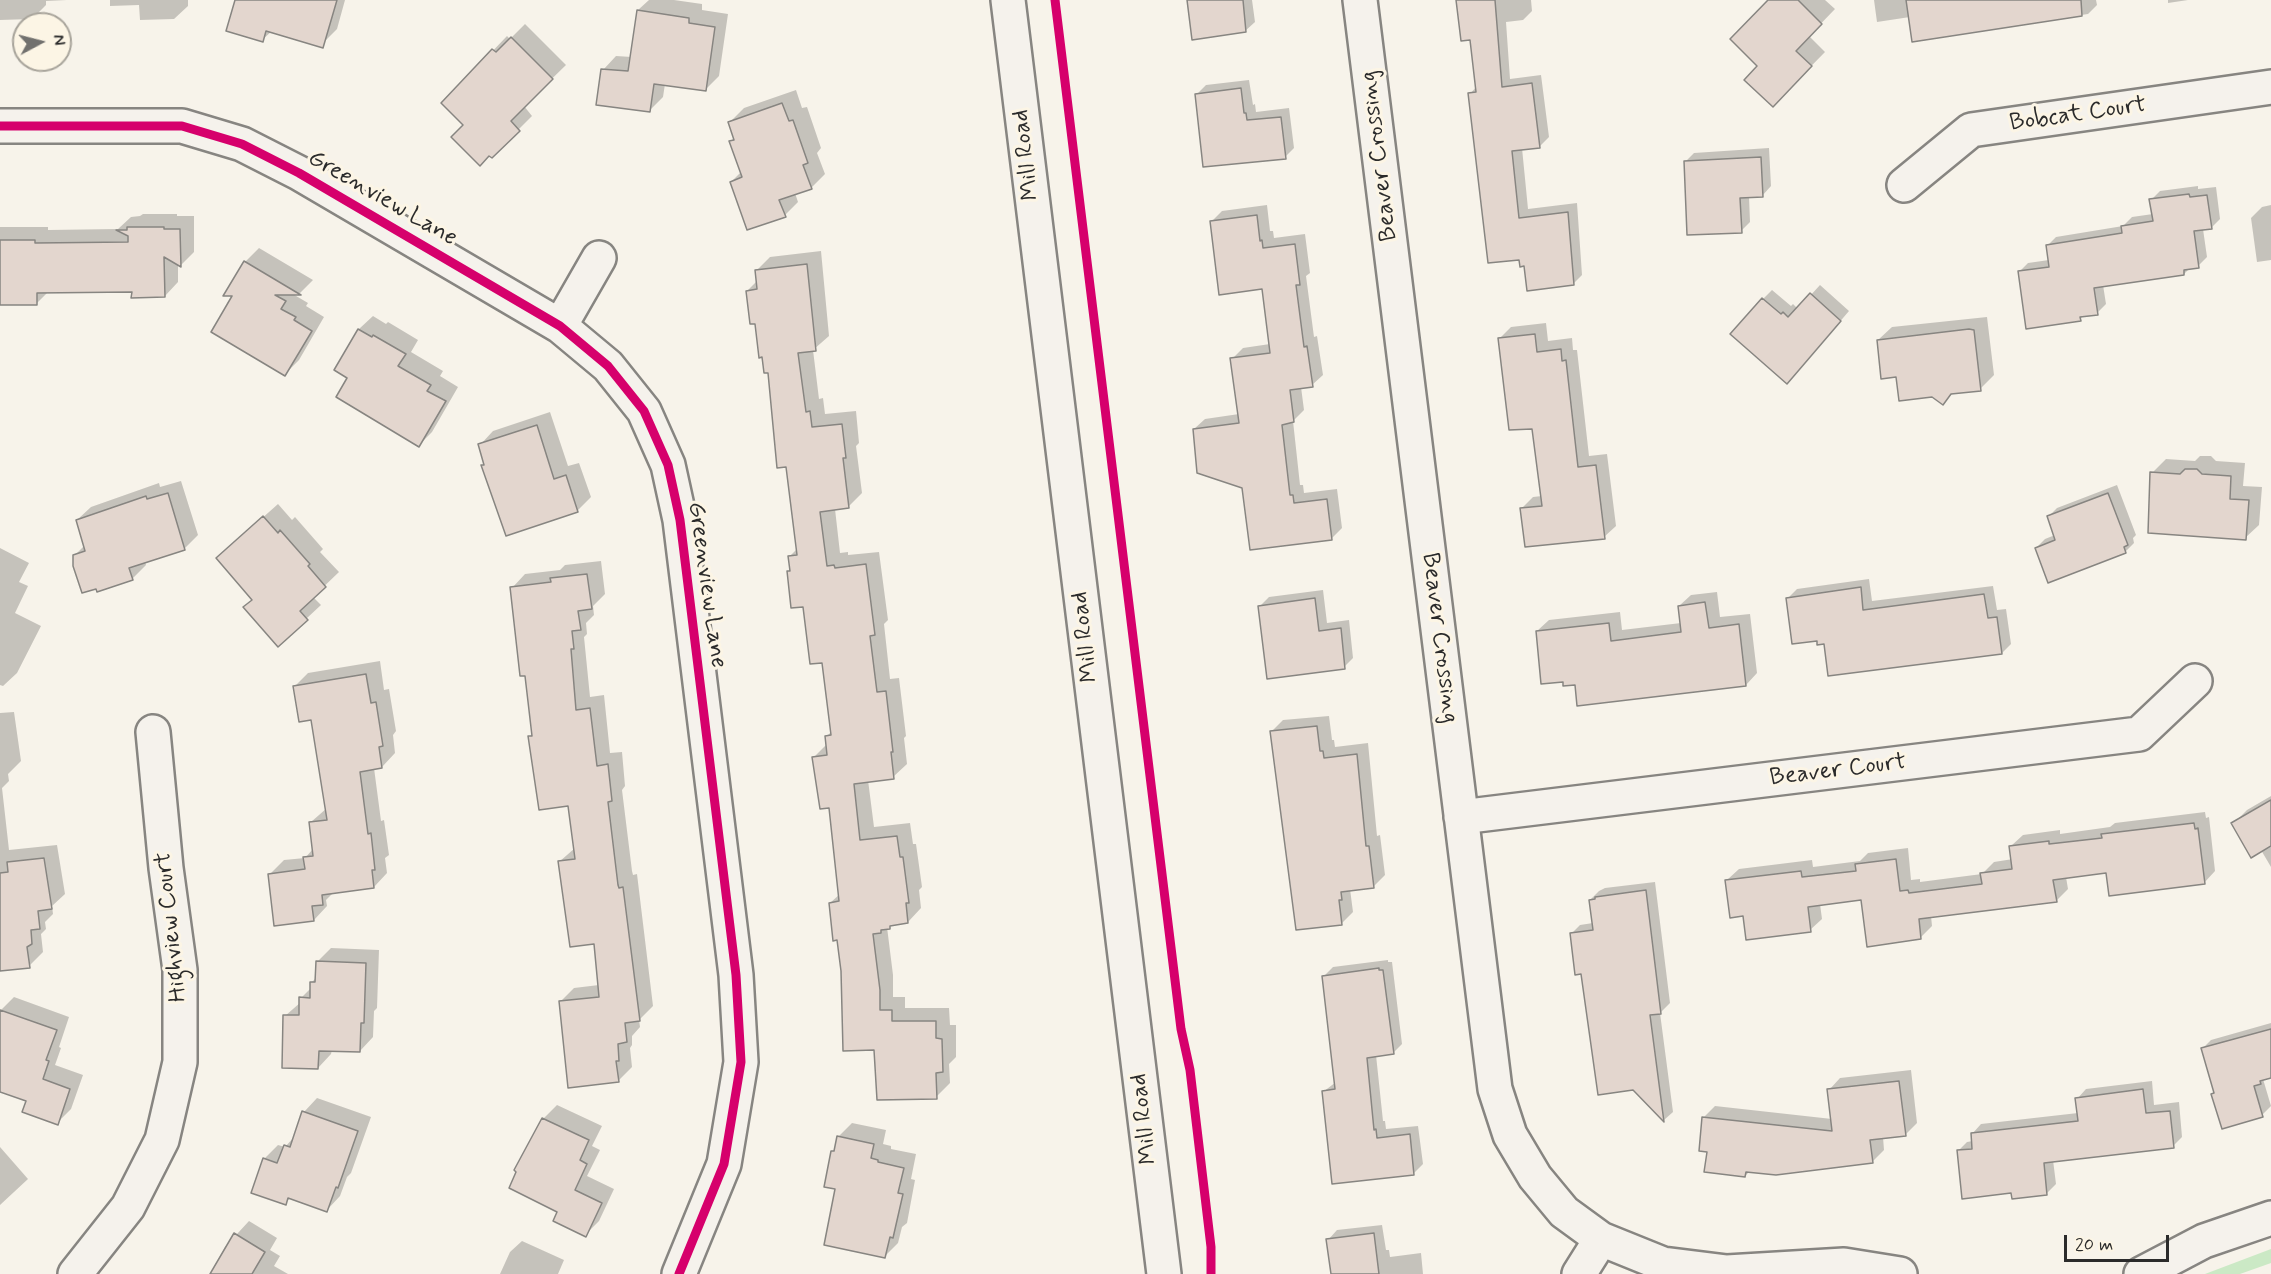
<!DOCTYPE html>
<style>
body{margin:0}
#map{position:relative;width:2271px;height:1274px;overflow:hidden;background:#f7f3ea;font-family:Mynerve,sans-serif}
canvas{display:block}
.north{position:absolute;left:12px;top:12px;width:60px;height:60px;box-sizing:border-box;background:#fcf5e5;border:2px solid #a8a49b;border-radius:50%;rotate:83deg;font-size:16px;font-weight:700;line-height:24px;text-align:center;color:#2b2b2b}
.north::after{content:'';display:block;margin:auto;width:21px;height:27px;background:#72716e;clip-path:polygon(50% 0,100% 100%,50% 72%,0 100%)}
.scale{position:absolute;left:2064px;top:1235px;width:105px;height:27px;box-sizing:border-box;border:3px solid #2b2b2b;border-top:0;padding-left:8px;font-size:18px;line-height:21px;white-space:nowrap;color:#2b2b2b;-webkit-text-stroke:4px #fcf5e5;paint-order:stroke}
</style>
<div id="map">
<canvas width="2271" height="1274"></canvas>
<div class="north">N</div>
<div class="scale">20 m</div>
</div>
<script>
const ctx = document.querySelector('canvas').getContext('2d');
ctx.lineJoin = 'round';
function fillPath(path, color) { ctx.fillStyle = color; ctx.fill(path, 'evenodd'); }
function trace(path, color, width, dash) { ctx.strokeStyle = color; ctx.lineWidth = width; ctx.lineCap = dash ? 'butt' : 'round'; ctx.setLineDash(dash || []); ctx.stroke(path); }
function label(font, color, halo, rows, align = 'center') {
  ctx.font = font + ' Mynerve,sans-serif'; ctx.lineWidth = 6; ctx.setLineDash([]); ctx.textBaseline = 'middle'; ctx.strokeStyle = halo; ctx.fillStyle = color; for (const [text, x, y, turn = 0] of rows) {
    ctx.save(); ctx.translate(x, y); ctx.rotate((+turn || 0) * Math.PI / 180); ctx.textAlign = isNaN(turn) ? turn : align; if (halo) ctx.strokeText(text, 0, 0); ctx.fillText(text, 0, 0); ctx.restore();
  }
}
const green = new Path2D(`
 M2271,1249v14l-31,11h-35z`);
const shadow = new Path2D(`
 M0,0h67l-21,1v4l-14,14 -32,1z
 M110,0h78v6l-14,13 -34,1 -1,-15 -29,1z
 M237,0h108l-8,29 -14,14 -51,-12 -10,9z
 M649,0h25l28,4v6l26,4 -9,62 -14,14 -40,-6 -2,13 -14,14 -46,-41 13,-14 16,1 6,-47z
 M1189,0h63l3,22 -11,10z
 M1458,0h73l1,11 -9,9 -17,2 4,57 31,-4 8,62 -9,9 -18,2 6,61 49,-6 5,72 -9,9 -48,-19 -55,-171 7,-8 -6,-48z
 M1770,0h55l10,9 -26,27 16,16 -52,53 -14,-39z
 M1874,0h222l1,5 -9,9 -175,26 -3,-23 -33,5z
 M2168,0h20l-20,3z
 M525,24l41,41 -42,41 8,10 -40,40 -49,-53 64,-67 3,3z
 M1249,80l4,25 2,-1 1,8 33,-4 5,40 -9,9 -88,-63 9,-9z
 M796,90l6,18 5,-1 14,41 -4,5 8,21 -14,14 -16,5 3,9 -13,13 -54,-33 10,-10 -10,-31 4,-4 -5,-15 14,-14z
 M1769,148l2,38 -9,10h-13l1,26 -9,9 -56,-69 9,-9z
 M2198,186v3l18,-2 4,32 -9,9 -8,1 4,28 -9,9 -8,2 -6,6 -81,11 3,19 -9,9 -13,2 -4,4 -61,-47 9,-9 21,-3 -2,-14 9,-9 67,-11 9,-9 21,-3 -2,-14 9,-9z
 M1267,205l3,26h3l1,7 31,-4 5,39 -4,3 8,61 3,-1 6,39 -11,10 -11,2 3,23 -11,11 7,64h3l1,8 33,-4 5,39 -11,11 -87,-53 -50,-57 11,-10 34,-5 -7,-55 11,-11 27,-4 -7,-56 -51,-67 10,-10z
 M2271,205v55l-14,2 -6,-44 11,-11z
 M143,214h34v2h17v36l-13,13 -3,-2v19l-13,14 -32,-6 -84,1 -12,12h-37v-76h48v3l70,-1 13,-12 9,-1z
 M259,248l54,32 -13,13h-9l17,10 -2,3 18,11 -25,43 -14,14 -51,-80 11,-32z
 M821,251l8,85 -16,14 6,49 4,-1 2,16 31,-3 3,32 -3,3 6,47 -14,14 -13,2 5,44 8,-1v3l31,-3 9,68 -4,4 6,55 9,-1 7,58 -2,2 3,26 -14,13 -25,3 6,47 36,-4 3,21h3l6,43 -3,3 2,18 -13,14 -15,2 -6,3 6,48v22h12v11h44l1,17h6v32l-7,7 1,19 -14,14 -60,-48 -34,-78 -4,-32 -8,-36 10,-9 -10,-88 -16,-49 13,-13 -1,-7 6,-6 -9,-70 -19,-56 -16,-33 3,-3 -2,-12 8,-8 -10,-84 -18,-94 -22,-80 10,-10 -1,-10 14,-14z
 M1820,285l29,26 -53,62 -33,-74 9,-9 19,16 2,-2 5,5z
 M373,316l13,8 2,-2 30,18 -7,12 32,19 -3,5 18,11 -26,45 -13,13 -69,-67 -14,-9 23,-40z
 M1987,317l7,58 -14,14 -26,3 -11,11 -65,-63 14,-13z
 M1546,323l2,18 24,-3 1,12h4l12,106 18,-2 9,72 -12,11 -83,-28 12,-12 9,-1 -8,-69 -35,-88 12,-12z
 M550,412l18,54 11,-3 12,34 -14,14 -94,-45 3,-3 -6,-18 13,-14z
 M2200,456h11l5,5 29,2 -2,23 19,1 -3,38 -14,13 -93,-65 14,-14 29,2z
 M181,481l17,54 -14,14 -39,12 1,4 -14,14 -57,-24 10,-10 -8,-25 14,-13 68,-24 1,4z
 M2117,485l19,50 -3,3 1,5 -9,9 -89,-4 9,-9 10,-4 -7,-18 9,-9z
 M278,504l14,16 3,-3 28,32 -3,3 19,20 -26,25 8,8 -43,40 -24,-46 -22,-54z
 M0,548l29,15 -10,19 9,4 -13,27 26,13 -24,47 -14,13 -3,-1z
 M601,561l4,33 -12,12 1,9 -8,8 1,11 -3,3 6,60 14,-2 6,58 12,-1 3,34 -3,4 10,81 1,4 4,-1 16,132 -14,14 1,7 -8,9v9l-2,3 2,19 -14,14 -58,-79 14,-14 25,-3 -4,-42 -36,-81 16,-14 -6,-43 -40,-68 4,-4 -21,-145 13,-14 35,-4 5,-5z
 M1869,579l3,22 121,-15 4,24 9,-1 5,35 -9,9 -177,-11 -37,-44 9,-9z
 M1323,590l4,33 22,-3 4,38 -9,9 -84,-61 9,-9z
 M1717,592l3,25 30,-3 7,59 -11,12 -170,-2 -12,-3 -27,-49 12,-11 71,-8 2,18 59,-7 -2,-17 12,-11z
 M380,661l4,29 5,-1 7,42 -3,4 2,18 -13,14 -8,1 7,53 3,-1 5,35 -4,3 2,15 -13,14 -40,5 -8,8 1,6 -13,14 -44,-46 14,-14 21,-2 8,-9 -2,-27 16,-14 -15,-89 -17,-33 13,-13z
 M14,712l7,49 -13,13 1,7 -7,7 7,62 48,-5 8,49 -13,12 1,8 -8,8 1,7 -5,5 2,18 -14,14 -29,4v-257z
 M1329,716l3,24h2l1,7 33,-4 9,93 3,-1 5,40 -12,12 -23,2 3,23 -11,11 -71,-191 12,-12z
 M2271,796v71l-10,-17 -28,-26 14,-14z
 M2205,812l1,6 3,-1 6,54 -11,12 -97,-12 -41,6 2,12 -12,12 -125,15 1,10 -12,12 -57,-40 -43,6 2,15 -12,11 -65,-16 -18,-34 12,-11 73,-9 1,7 47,-6 8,-8 40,-5 3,32 9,-1v3l62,-8 12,-12 19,-3 -2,-13 12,-11 37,-5v4l50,-7 5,-4z
 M1655,882l15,121 -10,10 13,99 -9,8 -31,-32 -51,-116 -11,-38 9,-9 13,-2 -3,-23 9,-9 6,-3z
 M331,948l48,2 -2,58 -3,3 -1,26 -13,14 -28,-1 -1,4 -13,14 -33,-52 16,-14v-4l11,-11v-5l4,-4 1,-16z
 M1388,960v2h4l10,82 -9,9 -17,2 7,66h2l1,8 32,-3 5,38 -9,9 -91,-81 13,-10 -12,-106 9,-9z
 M14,997l55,20 -10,30 2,1 -6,17 28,10 -12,34 -14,14 -29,-23 -28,-10v-79z
 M2271,1023v53l-8,3 8,27 -9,9 -46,-23 -14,-43 9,-9z
 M1911,1070l6,53 -12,12 -22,2 1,13 -12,12 -122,9 -5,5 -37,-25 -4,-34 11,-11 117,13 -3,-29 11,-12z
 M2152,1081l2,24 25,-3 3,35 -9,9 -120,14 3,24 -9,9 -34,-1 -55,-41 9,-9 6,-1 -1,-7 9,-10 97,-11 -1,-14 9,-10z
 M317,1098l54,19 -20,56 -4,4 -7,19 -13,14 -36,-13 -6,6 -32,-11 12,-34 13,-13 7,2 10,-11 9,-24z
 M557,1105l45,21 -10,20 8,4 -13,26 27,13 -15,32 -14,14 -69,-65 28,-52z
 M852,1123l34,7 -3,14 8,2v3l25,5 -5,25 4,1 -8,43 -5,4 -4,16 -13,13 -49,-68 -4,-36 4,-4 2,-11z
 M0,1147l28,32 -28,26z
 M249,1221l28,17 -7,12 10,6 -6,10 14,8h-78l15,-27z
 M1382,1225l4,25h3l1,7 31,-4 2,21h-91l-4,-34 9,-10z
 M522,1241l42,19 -6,14h-58l10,-22z`);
const building = new Path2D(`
 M235,0h102l-14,48 -57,-17 -3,11 -37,-11z
 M1187,0h56l3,32 -54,8z
 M1456,0h39l7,87 30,-4 8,65 -28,3 7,67 49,-6 6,73 -47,6 -3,-25 -4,1 -1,-7 -31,3 -20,-170 8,-1 -6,-52 -9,1z
 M1768,0h30l24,24 -26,27 16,15 -39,41 -29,-27 13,-14 -27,-27z
 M1906,0h175l1,16 -170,26z
 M637,10l52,8v5l26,4 -9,64 -52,-7 -4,28 -54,-7 5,-36 27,2z
 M511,37l42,42 -42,42 9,10 -28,27 -3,-2 -9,10 -29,-29 12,-12 -22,-22 51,-54 4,3z
 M1241,88l3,25h2l1,7 34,-3 5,42 -83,8 -8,-73z
 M782,103l7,18 4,-1 15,43 -5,2 9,24 -33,11 7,17 -39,13 -17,-48 12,-5 -13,-36 5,-1 -6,-18z
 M1761,157l2,40 -23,1 2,35 -55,2 -3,-74z
 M2189,194l1,3 17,-2 5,34 -18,2 5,37 -15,2v5l-90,13 4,27 -18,2 1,4 -55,8 -8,-58 31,-4 -3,-22 76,-12 -1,-7 32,-5 -4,-22z
 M1257,215l3,26 2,-1 1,8 32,-4 5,41h-4l8,62 3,-1 6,41 -23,3 4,32 -12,3 8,70h3l1,8 33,-4 5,41 -82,10 -8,-62 -45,-15 -4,-44 46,-6 -9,-65 40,-5 -8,-64 -43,6 -9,-74z
 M127,227h37v2h16l1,38 -17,-10 1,40 -34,1 1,-6 -95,1v12h-37v-65h35v3l93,-1v-6l-12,-6h11z
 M244,261l57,34h-26l11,6 -5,8 15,8 -2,3 18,11 -27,45 -74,-44 21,-36h-9z
 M807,264l9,87 -18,2 8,59 4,-1 2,16 30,-3 4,34h-3l6,50 -29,4 7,54 7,-1 1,3 31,-4 9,71 -5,1 7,56 9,-1 7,61h-2l3,27 -40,5 6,56 37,-4 3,21h3l6,46h-3l2,20 -18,3v3l-9,1v3l-8,1 7,56v20h12v11h44v17l6,1 1,33 -7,1 1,26 -60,1 -3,-50 -31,1 -2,-80 -4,-31 -4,1 -4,-38 10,-2 -10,-93 -9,1 -8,-52 15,-2 -2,-19 6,-1 -9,-72 -12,1 -7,-57 -12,1 -4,-37h3l-2,-15 9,-1 -11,-88 -9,1 -9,-95h-4l-2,-16 -3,1 -4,-34h-5l-4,-33 11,-2 -2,-19z
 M1810,293l31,28 -54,63 -57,-50 32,-36 19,16 2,-2 5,5z
 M358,329l14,8 1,-2 33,19 -8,12 33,19 -4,6 19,10 -27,46 -83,-50 11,-19 -13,-8z
 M1969,329l5,1 7,61 -30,3 -8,11 -11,-8 -33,4 -3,-24 -15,2 -4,-39z
 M1535,334l2,18 24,-3 1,12 4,-1 12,107 18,-2 9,74 -80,8 -5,-39 22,-2 -10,-77 -23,1 -11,-92z
 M537,425l17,54 12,-4 12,37 -72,24 -25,-71h3l-6,-21z
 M2185,469h12l5,5 29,2 -1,23 19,1 -3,40 -98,-7 2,-61 30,2z
 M168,493l17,57 -56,18 4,12 -36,12 -1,-3 -14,4 -9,-27v-11l12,-4 -9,-31 70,-24 1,3z
 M2108,493l20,52 -4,2 2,6 -78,30 -13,-35 20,-8 -8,-24z
 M263,516l15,17 2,-3 30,34 -2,2 18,21 -26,24 8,9 -30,27 -35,-40 9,-7 -36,-42z
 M587,574l5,35 -14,2 3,19 -9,1 2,18h-3l5,61 14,-2 7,58 11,-2 4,37 -4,1 10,83 1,3 4,-1 17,134 -15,2 2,19 -9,2 1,17h-3l3,21 -51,6 -9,-87 40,-4 -5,-53 -24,3 -12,-86 17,-2 -7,-53 -29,4 -11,-74h4l-7,-60h-5l-10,-89 41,-5 -1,-4z
 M1861,587l2,23 121,-16 4,24 9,-1 5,37 -174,22 -4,-32 -7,1v-4l-25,3 -6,-46z
 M1315,598l4,33 22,-3 4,41 -78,10 -9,-73z
 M1705,602l4,26 30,-4 7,62 -169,20 -2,-21 -12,1v-4l-22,2 -5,-53 73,-8 2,18 70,-9 -3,-26z
 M366,674l5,29 5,-1 7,44 -4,1 3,21 -22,4 8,62 3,-1 4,37h-3l2,18 -52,7 1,10 -11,1 2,15 -40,5 -6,-52 37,-5 -2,-12 10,-1 -4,-34 18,-2 -16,-100 -12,2 -6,-36z
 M1317,726l3,25h3l1,7 33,-4 9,92h3l5,42 -33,4 1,8h-3l3,25 -46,5 -26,-199z
 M2271,800v46l-20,12 -20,-35z
 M2194,823l1,6 3,-1 7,56 -96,12 -3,-23 -53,7 4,22 -138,17 2,20 -54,8 -6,-47 -53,7 3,25 -65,8 -3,-24 -13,2 -5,-38 76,-9 1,6 54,-6 -1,-7 41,-5 4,32 8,-1 1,3 73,-9 -2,-11 32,-4 -3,-23 40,-5v3l53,-6 -1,-4z
 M44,858l8,51 -14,2 2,18 -9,1 1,14 -5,3 3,21 -30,3v-98l8,-1 -1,-10z
 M1646,890l15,124 -11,1 14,107 -31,-32 -35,5 -17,-121 -6,1 -5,-42 23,-3 -4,-30 6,-1v-2z
 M316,961l50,2 -2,60h-3l-1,29 -41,-1 -1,18 -36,-1 1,-53h16v-18l11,1v-16h5z
 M1379,968v2h4l11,84 -27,4 7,72 2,-1 1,9 33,-4 4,41 -82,9 -10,-93 13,-2 -13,-113z
 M0,1010l57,20 -11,30 3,1 -6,18 27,10 -12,36 -36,-13 4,-11 -26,-9z
 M2271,1029v49l-11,3 1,3 -7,2 9,31 -41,12 -11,-35 3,-1 -13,-45z
 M1899,1081l7,55 -36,4 3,23 -97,12 -30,-3 -1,5 -41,-5 3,-20 -8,-1 3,-34 130,14 -5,-42z
 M2143,1089l3,24 24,-2 4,37 -130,15 3,32 -35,4 -1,-6 -49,6 -5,-49 15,-1 -1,-16 107,-12 -3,-23z
 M302,1111l56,20 -20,57 -2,-1 -9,25 -39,-14 -2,7 -35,-12 12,-35 14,5 7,-18 6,2z
 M542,1118l47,22 -9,20 7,4 -12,26 27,13 -16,34 -33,-16 4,-9 -48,-24 7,-16 -2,-2z
 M837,1136l37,8 -3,14 7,2v2l26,6 -6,25 5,1 -10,44 -3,-1 -5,21 -61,-13 11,-56 -11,-2 7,-36h3z
 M234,1233l31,19 -13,22h-42z
 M1374,1233l5,41h-48l-5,-35z`);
const minor = new Path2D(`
 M1360,0l135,1089 15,46 25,42 29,35 37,27 62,25 64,8 117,-7 56,9
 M0,126h182l60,18 57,29 261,153 48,40 36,45 24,54 12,55 56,455 5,87 -17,102 -45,110
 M1904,185l67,-55 300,-43
 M560,326l39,-68
 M1461,817l678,-83 56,-53
 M75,1274l53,-67 34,-67 18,-78v-92l-14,-102 -13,-136
 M1579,1274l22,-35
 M2141,1274l63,-33 67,-23`);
const tertiary = new Path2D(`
 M1008,0l156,1274`);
const cycleway = new Path2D(`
 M1055,0l126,1029 9,41 21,177v27
 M0,126h182l60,18 57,29 261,153 48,40 36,45 24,54 12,55 56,455 5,87 -17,102 -45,110`);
const streetNames = [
 ["Bobcat Court",2078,115,-8],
 ["Mill Road",1027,155,-97],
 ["Beaver Crossing",1380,156,-97],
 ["Greenview Lane",382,199,30],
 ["Greenview Lane",706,585,82],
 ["Mill Road",1086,637,-97],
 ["Beaver Crossing",1439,638,83],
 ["Beaver Court",1838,771,-7],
 ["Highview Court",172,927,-96],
 ["Mill Road",1145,1119,-97]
];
fillPath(green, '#cbe9c5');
fillPath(shadow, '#0003');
fillPath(building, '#e3d6ce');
trace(building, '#878581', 1.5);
trace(minor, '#878581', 38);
trace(tertiary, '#878581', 38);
trace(minor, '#f5f2ec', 33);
trace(tertiary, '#f5f2ec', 33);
trace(cycleway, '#d6006c', 9);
label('24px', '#2b2b2b', '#fcf5e5', streetNames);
</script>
